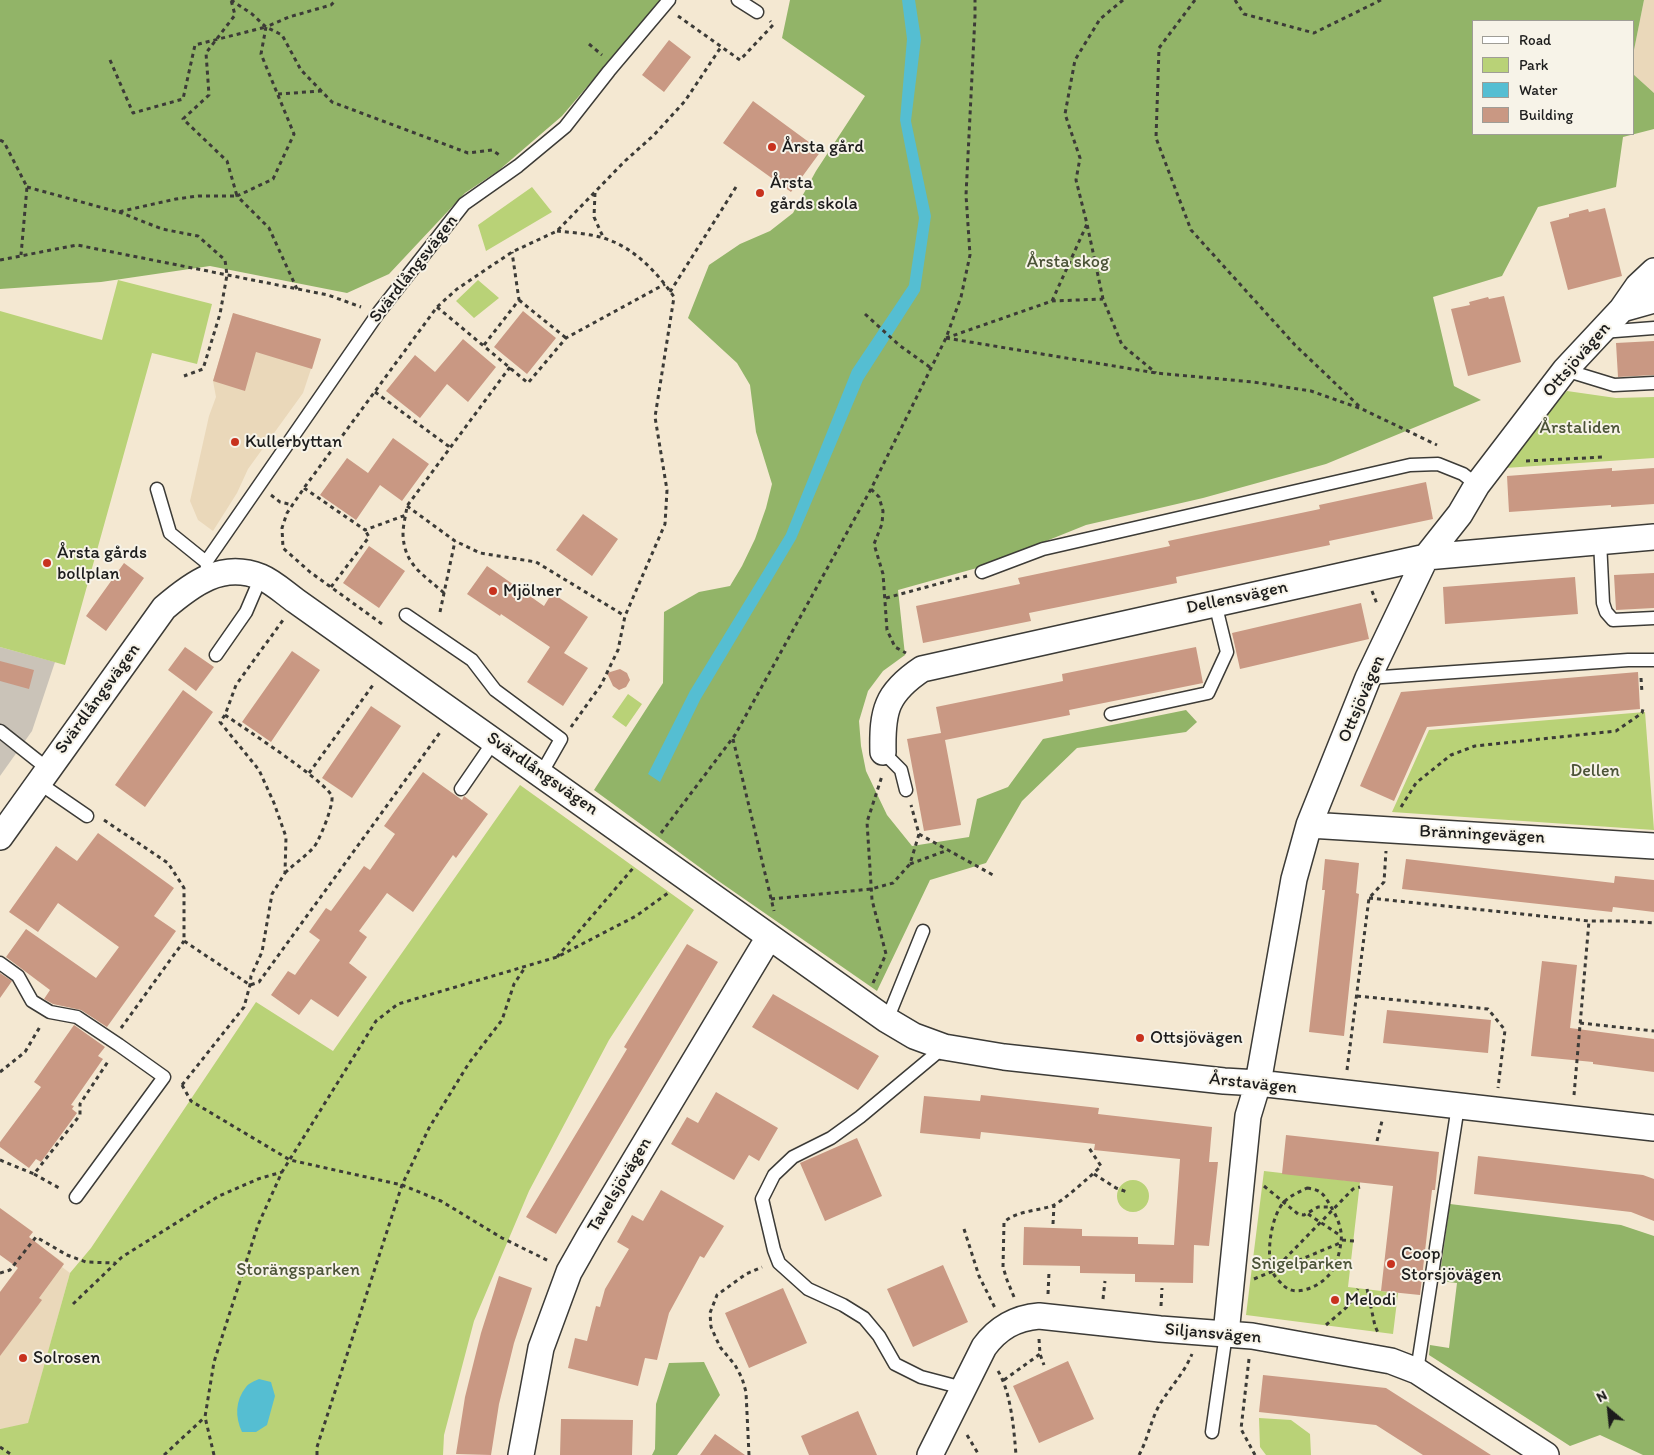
<!DOCTYPE html>
<meta charset="utf-8">
<style>
body{margin:0}
#map{position:relative;width:1654px;height:1455px;overflow:hidden;background:#f4e8d2;font-family:Itim,sans-serif}
canvas{display:block}
.legend{position:absolute;left:1472px;top:20px;width:162px;height:115px;box-sizing:border-box;background:#f7f3e8;border:1px solid #9f9d96;margin:0;padding:6px 9px;list-style:none;font-size:15px;color:#1c1c1c}
.legend li{display:flex;align-items:center;gap:10px;height:25px}
.legend b{width:25px;border:1px solid #9f9d96}
.north{position:absolute;left:1584px;top:1385px;width:50px;height:50px;-webkit-text-stroke:4px #f7f3e8;paint-order:stroke;rotate:332deg;font-size:14px;font-weight:700;line-height:20px;text-align:center;color:#1c1c1c}
.north::after{content:'';display:block;margin:auto;width:18px;height:22px;background:#1c1c1c;clip-path:polygon(50% 0,100% 100%,50% 72%,0 100%)}
</style>
<div id="map">
<canvas width="1654" height="1455"></canvas>
<ul class="legend">
<li><b style="height:6px;background:#fff"></b>Road</li>
<li><b style="height:14px;background:#b9d277"></b>Park</li>
<li><b style="height:14px;background:#55bed2"></b>Water</li>
<li><b style="height:14px;background:#c99883"></b>Building</li>
</ul>
<div class="north">N</div>
</div>
<script>
const ctx = document.querySelector('canvas').getContext('2d');
ctx.lineJoin = 'round';
function fillPath(path, color) { ctx.fillStyle = color; ctx.fill(path, 'evenodd'); }
function trace(path, color, width, dash) { ctx.strokeStyle = color; ctx.lineWidth = width; ctx.lineCap = dash ? 'butt' : 'round'; ctx.setLineDash(dash || []); ctx.stroke(path); }
function label(font, color, halo, rows, align = 'center') {
  ctx.font = font + ' Itim,sans-serif'; ctx.lineWidth = 4; ctx.setLineDash([]); ctx.textBaseline = 'middle'; ctx.strokeStyle = halo; ctx.fillStyle = color; for (const [text, x, y, turn = 0] of rows) {
    ctx.save(); ctx.translate(x, y); ctx.rotate((+turn || 0) * Math.PI / 180); ctx.textAlign = isNaN(turn) ? turn : align; if (halo) ctx.strokeText(text, 0, 0); ctx.fillText(text, 0, 0); ctx.restore();
  }
}
const built = new Path2D(`
 M1644,0h10v93l-21,-19v-19z
 M233,313l88,26 -18,54 -55,76 -11,24 -24,38 -15,-11 -8,-19 19,-85 7,-19 -3,-16z
 M36,1243l28,20 -2,4 8,6 -42,151 -28,5v-137z`);
const industrial = new Path2D(`
 M0,647l55,15 -23,69 -32,45z`);
const green = new Path2D(`
 M532,187l20,25 -66,39 -8,-26z
 M118,280l94,24 -15,60 -45,-11 -87,312 -65,-18v-336l102,29z
 M478,280l21,18 -25,20 -18,-17z
 M1567,391l49,7 38,-1v61l-149,10 34,-49z
 M628,694l14,10 -16,23 -14,-10z
 M1645,712l9,118 -262,-18 37,-82z
 M520,785l174,125 -85,130 -80,151 -55,130 -30,114 -1,20h-443v-26l28,-6 42,-150 21,-25 165,-246 77,49z
 M1264,1171l96,11 -12,105 50,6 -5,41 -147,-19z
 M1117 1196a16 16 0 1 1 32 0a16 16 0 1 1-32 0Z
 M1259,1418l32,2 19,14 1,21h-45l-6,-8z`);
const forest = new Path2D(`
 M0,0h661l-99,116 -64,55 -33,22 -76,81 -42,19 -137,-27 -109,16 -101,7z
 M790,0h854l-11,55v-34h-160v113h160v-60l21,19v36l-31,8 -7,50 -78,20 -36,69 -69,21 21,89 27,14 -155,64 -123,34 -117,27 -102,41 -86,24 7,65 -22,16 -15,20 -9,30 2,25 5,25 21,44 25,31 57,-9 8,-38 31,-12 35,-48 143,-29 11,12 -11,10 -109,16 -55,53 -36,62 -56,17 -53,111 -160,-111 -123,-90 69,-107 1,-71 35,-20 31,-6 12,-20 13,-27 11,-31 6,-24 -16,-52 -6,-47 -13,-22 -49,-45 21,-53 31,-21 30,-13 23,-18 23,-42 49,-75 -83,-58z
 M1450,1204l171,21 33,11v219h-11l-43,-20 -30,11 -141,-91 1,-10 19,3 8,-65 -18,-2z
 M704,1362l16,33 -43,60h-25l3,-6 1,-45 13,-41z`);
const water = new Path2D(`
 M902,0h13l6,39 -10,82 20,95 -11,75 -57,89 -67,159 -96,161 -40,82 -12,-8 42,-83 96,-157 66,-164 57,-85 10,-67 -19,-98 7,-81z
 M259,1379l12,3 4,14 -8,29 -11,7h-14c-7,-15 -7,-31 4,-45 3,-4 9,-6 13,-8z`);
const building = new Path2D(`
 M669,40l22,17 -27,35 -22,-17z
 M753,101l68,50 -30,41 -68,-49z
 M1605,208l17,68 -54,14 -18,-68 19,-5v-3l19,-5 1,3z
 M1504,296l17,66 -53,14 -17,-67 19,-4 -1,-3 19,-5 1,2z
 M523,311l33,27 -29,36 -33,-27z
 M233,313l88,26 -9,30 -56,-17 -11,39 -32,-10z
 M463,339l33,28 -28,35 -21,-18 -27,34 -34,-27 29,-36 20,17z
 M1654,341v34l-36,2 -2,-34z
 M393,438l36,26 -27,37 -22,-16 -24,35 -36,-25 27,-37 21,15z
 M1612,468v3l42,-3v36l-43,3v-2l-102,7 -2,-36z
 M1426,482l7,37 -104,22 1,4 -154,32 1,6 -148,30 2,8 -108,22 -7,-37 104,-22 -2,-6 152,-32 -2,-5 152,-32 -1,-4z
 M583,514l35,25 -26,37 -36,-26z
 M369,546l36,25 -26,37 -36,-25z
 M124,563l20,15 -38,53 -20,-15z
 M487,566l57,40 8,-13 36,24 -24,36 24,15 -25,38 -36,-24 23,-35 -49,-33 -1,2 -33,-22z
 M1654,573v35l-38,2 -2,-35z
 M1575,577l3,37 -133,10 -2,-37z
 M1361,603l8,36 -129,30 -8,-36z
 M185,647l29,20 -18,24 -28,-21z
 M1196,647l7,36 -134,27 1,5 -125,25 16,85 -37,6 -17,-92 34,-6 -5,-26 127,-26 -1,-7z
 M292,651l28,19 -49,72 -29,-20z
 M0,661l34,9 -5,19 -29,-8z
 M620,669l7,4 3,7 -4,7 -7,3 -6,-4 -6,-13z
 M1638,672l2,37 -213,18 -33,74 -34,-15 41,-94z
 M183,690l30,22 -68,95 -30,-22z
 M371,706l30,20 -49,72 -30,-20z
 M423,772l39,28 2,-4 24,18 -32,44 -3,-3 -40,57 -26,-19 -28,38 8,6 -18,26 18,14 -29,40 -27,-18 -12,16 -28,-20 17,-24 7,4 25,-35 -11,-8 17,-24 5,3 33,-45 6,4 25,-36 -11,-8z
 M98,833l76,55 -20,28 22,15 -69,96 -26,-17 -28,-6 -9,-5 6,-9 -44,-33 20,-28 70,49 23,-31 -61,-44 -20,29 -29,-20 47,-66 21,15z
 M1325,859l34,4 -3,30 3,1 -15,142 -35,-4 16,-142h-3z
 M1406,859l208,24 1,-7 39,4v32l-41,-5 -1,5 -210,-23z
 M687,944l31,18 -162,272 -30,-17 101,-168 -3,-2z
 M1542,961l35,4 -7,63 84,11v33l-61,-8v-2l-62,-6z
 M0,973l12,8 -12,17z
 M773,994l106,62 -21,34 -106,-63z
 M1387,1010l104,10 -3,33 -105,-10z
 M74,1025l31,22 -7,9 5,3 -32,46 3,1 -2,3 5,4 -36,49 -5,-3 -7,9 -29,-21v-5l41,-55 -7,-5z
 M716,1092l62,36 -19,33 -10,-6 -15,25 -63,-36 16,-27 11,6z
 M981,1095l118,13 -1,6 114,13 -3,35h9l-9,84 -15,-1 -1,38 -58,-1v-8l-55,-1v-7l-57,-1 1,-38 58,2v7l56,1v7l36,1 6,-86 -86,-9 1,-6 -114,-12 -1,7 -60,-6 4,-37 56,5z
 M1286,1135l153,17 -4,38h-3l-12,105 -39,-4 12,-105 -111,-12z
 M857,1138l25,58 -57,25 -25,-58z
 M1478,1156l165,19 11,4v42l-23,-9 -157,-18z
 M661,1190l63,36 -20,32 -4,-2 -31,57 -12,47 -12,-2 -7,28 -70,-18 7,-30 12,3 9,-35 4,1 5,-18 24,-40 -12,-7 15,-27 11,6z
 M0,1208l33,24 -4,5 35,27 -25,34 3,2 -42,56v-64l18,-24 -18,-13z
 M943,1265l25,57 -55,25 -26,-58z
 M499,1276l33,12 -18,55 -15,61 -8,51 -35,-1 9,-57 16,-64z
 M783,1288l24,55 -58,25 -24,-55z
 M1068,1361l26,58 -55,24 -26,-57z
 M1263,1375l123,13 105,67h-68l-47,-30 -117,-13z
 M858,1411l19,44h-68l-8,-19z
 M561,1419l72,1 -1,35h-72z
 M715,1434l30,21h-45z`);
const path = new Path2D(`
 M231,0l21,14 14,13 16,8 19,35 31,32 136,51 24,-3 9,6
 M1123,0l-23,19 -25,41 -10,54 15,44 -4,22 11,44 16,75 19,46 34,28
 M1195,0l-36,48 -3,90 35,92 104,115 65,62
 M1235,0l9,14 70,19 67,-33
 M678,16l62,44 33,-35 -3,-4
 M589,44l13,11
 M110,60l23,53 50,-14 12,-54 71,-18
 M278,94l44,-3
 M0,140l4,2 23,45 -6,68
 M27,187l91,25 58,-13 22,-3h39l-10,-35 -44,-42 26,-24 -3,-42 29,-38 -4,-15
 M595,193l-1,24 10,22
 M119,212l43,17 36,7 27,24 2,15 -7,39 -17,55 -19,7
 M557,231c19,2 40,3 57,11 25,11 45,33 60,55l-19,120 12,73 -2,34 -40,92 -7,34 -17,35 -30,42
 M0,260l77,-15 251,50 33,12
 M297,289l-28,-61 -32,-32 36,-17 21,-45 -33,-80 5,-27 23,-10 42,-12 5,-5
 M670,292l66,-105
 M519,300l47,38
 M1052,301l35,-77
 M437,307l91,76 38,-45 99,-54
 M865,314l34,31 32,23
 M946,338l210,35 97,9 58,9 51,18 75,36
 M946,338l106,-37 51,-2
 M484,345l35,-45 -7,-48
 M375,392l76,56
 M1526,461l78,-4
 M304,488l61,42 41,-15
 M871,489l8,8 4,14 -1,13 -8,20 9,30 4,56 8,17 11,6
 M271,495l9,7 13,3
 M407,506l48,35 25,12 56,9 89,54
 M331,587l38,-50 -4,-7
 M1372,591l5,13
 M444,593c-21,-19 -40,-28 -41,-59 0,-9 3,-19 4,-28l103,-139
 M886,598l81,-22
 M440,612l15,-71
 M382,624l-72,-52 -27,-24 -1,-20 5,-15 17,-25 133,-181 20,-18 55,-37 45,-21 68,-70 29,-26 31,-34 36,-54
 M1641,678l1,15
 M225,715c16,11 105,69 107,82 1,10 -12,42 -18,50 -9,10 -20,17 -29,26
 M733,739l41,172
 M309,773l64,-88
 M1401,807l15,-24 35,-28 24,-9 141,-15 26,-18 1,-4
 M104,820l64,43 16,25v53l66,44 9,-3 182,-251
 M661,833l74,-98 136,-246 75,-151 15,-41 9,-42 -4,-60 9,-179v-16
 M919,834l74,41
 M910,864l38,-14
 M1369,898l220,23h36l29,2
 M771,899l100,-10 22,-6 17,-19 9,-30 -8,-29
 M557,957l77,-90
 M873,983l13,-29 -14,-54 -5,-78 15,-46
 M1357,996l131,13 17,21 -7,58
 M1580,1023l74,8
 M121,1028l63,-87
 M1347,1070l22,-172 15,-16 2,-31
 M0,1072l25,-20 16,-27
 M182,1085l62,-78 6,-22 1,-9 11,-24 10,-58 13,-21 1,-36 -12,-34 -15,-33 -39,-48 5,-7 11,-30 47,-65
 M182,1085l9,16 99,59 112,25 39,16 61,37 47,23
 M1574,1095l15,-174
 M1377,1141l5,-20
 M0,1160l34,14 46,-59v-11l29,-44
 M34,1174l27,15
 M1094,1174l22,14 11,4
 M1264,1186l34,28 6,1 14,-8h13
 M1307,1188c14,2 16,5 23,17 6,10 13,24 11,36 -1,11 -5,27 -13,35 -10,11 -32,21 -44,10 -4,-4 -10,-10 -12,-15 -6,-18 -1,-55 12,-69 7,-7 15,-10 23,-14z
 M1308,1214l33,22
 M1053,1224l1,-19
 M964,1229l15,47 16,32
 M1342,1240l12,1
 M1273,1271l80,-82 7,-2
 M0,1273l10,-3 26,-33 31,18 19,7 29,1
 M1254,1279l86,-36
 M1367,1289l8,37 4,9
 M1048,1294l1,-22
 M1014,1297l-7,-17 -4,-13 1,-45c13,-11 32,-11 48,-16 10,-4 40,-31 49,-40l-12,-18
 M1103,1299l2,-18
 M73,1304l49,-47 97,-61 39,-17 24,-7
 M1161,1306l1,-18
 M1326,1325l22,-19 10,-17
 M1039,1339l1,15 4,11
 M1249,1359l-8,70 14,26
 M998,1371c13,21 16,59 18,84
 M1004,1380l36,-26
 M967,1435l12,20
 M0,1447l12,8
 M164,1455l41,-38
 M214,1455l-9,-38 9,-55 44,-137 24,-53 94,-151 22,-17 159,-47 79,-41 32,-23
 M317,1455v-8l85,-262 27,-57 40,-65 33,-43 12,-36 10,-15
 M749,1455l-3,-63 -4,-14 -7,-13 -15,-18 -9,-20 -1,-14 7,-18 29,-21 16,-7
 M1139,1455c9,-16 12,-36 21,-51 11,-18 23,-29 32,-50`);
const service = new Path2D(`
 M738,0l19,12
 M1602,332l52,-4
 M1565,370l49,15 40,-2
 M157,489l13,44 36,29
 M1600,541l3,62 3,9 7,8 41,-2
 M982,572l61,-23 367,-84 28,-1 25,10 14,11
 M209,575l-3,-13 173,-250 85,-108 54,-38 47,-39 44,-56 60,-71
 M406,615l66,45 23,30 66,49 -20,35
 M216,655l30,-43 15,-35
 M1368,678l260,-18h26
 M1111,714l97,-21 19,-41 -12,-49
 M0,731l48,38
 M883,752l18,18 5,20
 M39,783l48,33
 M461,789l33,-48
 M0,963l18,13 14,25 18,11 27,5 42,28 45,32 -88,120
 M887,1020l36,-89
 M944,1047l-84,70 -29,21 -38,19 -19,18 -12,24 12,51 5,13 29,26 35,16 21,13 15,18 16,28 26,13 42,11
 M1417,1371l41,-265
 M1212,1432l14,-98`);
const minor = new Path2D(`
 M1654,271l-16,15 -16,23 32,-9
 M883,752c-1,-41 3,-59 39,-83l504,-112 228,-20
 M1309,825l345,21
 M0,837l164,-229c28,-24 58,-47 97,-31 12,5 24,16 35,24l591,419 27,16 30,11 60,10 220,24 34,2 396,45
 M1226,1334l22,-218 10,-33 36,-204 15,-54 59,-147 58,-121 34,-43 17,-29 88,-115 57,-61
 M521,1455l20,-107 28,-76 21,-37 179,-298
 M930,1455l54,-108c14,-19 31,-29 55,-31l121,13 92,7 139,25 26,10 129,84`);
const markers = [
 [772,147,5,"#c8321e"],
 [760,193,5,"#c8321e"],
 [235,442,5,"#c8321e"],
 [47,563,5,"#c8321e"],
 [493,591,5,"#c8321e"],
 [1140,1038,5,"#c8321e"],
 [1391,1264,5,"#c8321e"],
 [1335,1300,5,"#c8321e"],
 [23,1358,5,"#c8321e"]
];
const poiNames = [
 ["Årsta gård",782,147],
 ["Årsta",770,183],
 ["gårds skola",770,204],
 ["Kullerbyttan",245,442],
 ["Årsta gårds",57,553],
 ["bollplan",57,574],
 ["Mjölner",503,591],
 ["Ottsjövägen",1150,1038],
 ["Coop",1401,1254],
 ["Storsjövägen",1401,1275],
 ["Melodi",1345,1300],
 ["Solrosen",33,1358]
];
const parkNames = [
 ["Årsta skog",1068,262],
 ["Årstaliden",1580,428],
 ["Dellen",1595,771],
 ["Snigelparken",1302,1264],
 ["Storängsparken",298,1270]
];
const streetNames = [
 ["Svärdlångsvägen",414,269,-52],
 ["Ottsjövägen",1577,360,-49],
 ["Dellensvägen",1237,598,-12],
 ["Svärdlångsvägen",98,699,-54],
 ["Ottsjövägen",1362,699,-67],
 ["Svärdlångsvägen",542,774,35],
 ["Bränningevägen",1482,835,3],
 ["Årstavägen",1253,1084,6],
 ["Tavelsjövägen",620,1185,-59],
 ["Siljansvägen",1213,1334,5]
];
fillPath(built, '#ead8ba');
fillPath(industrial, '#cac3b8');
fillPath(green, '#b9d277');
fillPath(forest, '#92b468');
fillPath(water, '#55bed2');
fillPath(building, '#c99883');
trace(service, '#3c3b37', 15);
trace(minor, '#3c3b37', 28);
trace(path, '#3c3b37', 3, [4, 4]);
trace(service, '#fff', 12);
trace(minor, '#fff', 25);
for (const [x, y, r, color] of markers) { const dot = new Path2D(); dot.arc(x, y, r, 0, 2 * Math.PI); ctx.fillStyle = color; ctx.fill(dot); trace(dot, '#f7f3e8', 2); }
label('18px', '#1c1c1c', '#f7f3e8', poiNames, 'left');
label('18px', '#4b5337', '#f7f3e8', parkNames);
label('18px', '#1c1c1c', '#f7f3e8', streetNames);
</script>
